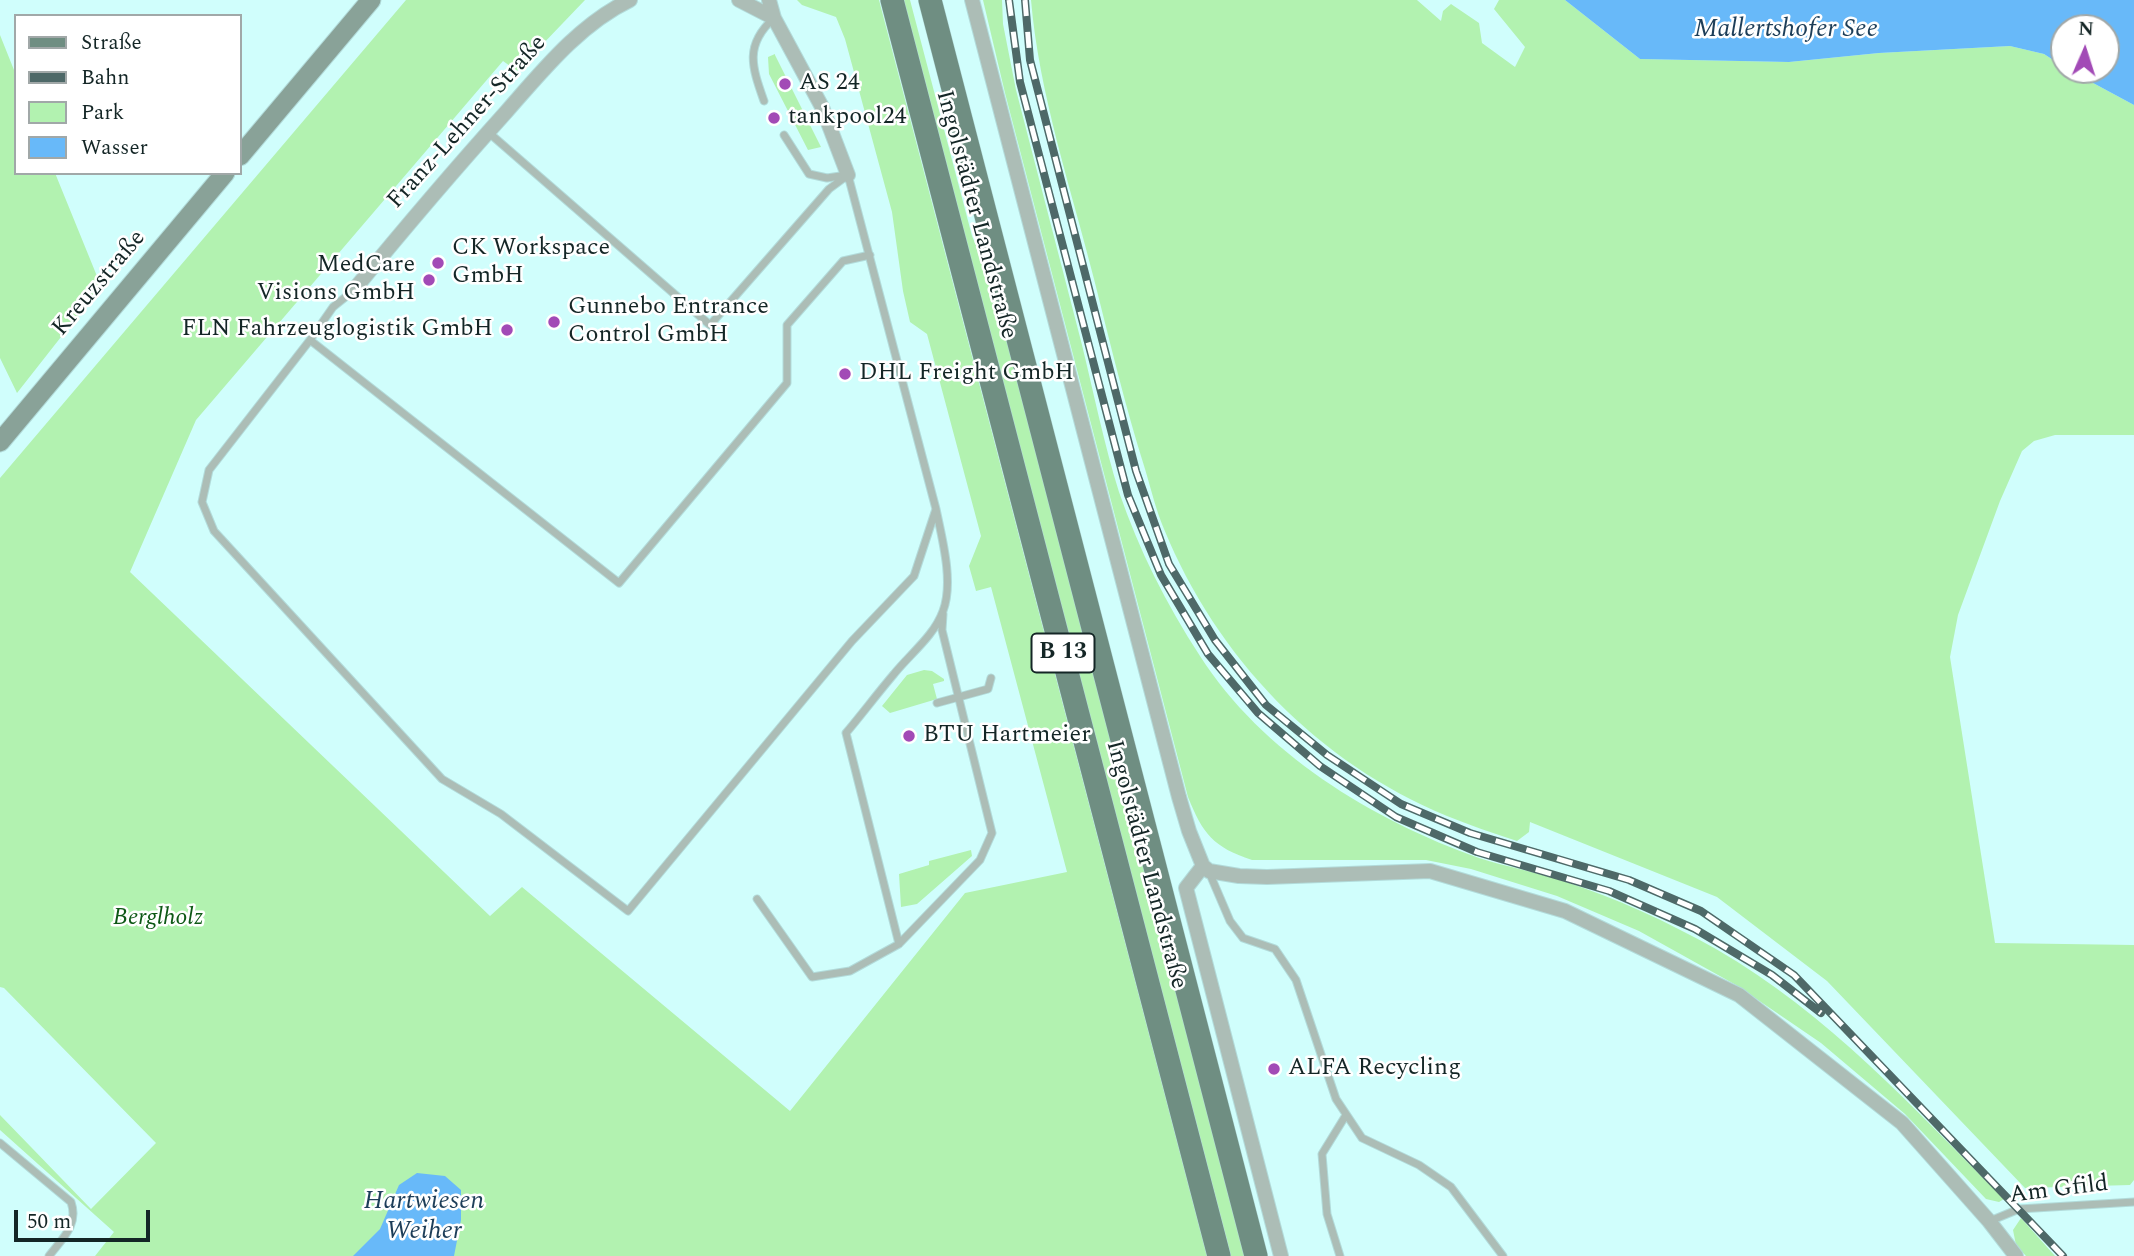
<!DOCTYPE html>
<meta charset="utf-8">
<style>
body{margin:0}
#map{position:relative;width:2134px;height:1256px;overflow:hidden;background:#d0fefc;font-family:Spectral,serif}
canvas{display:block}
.legend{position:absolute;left:14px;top:14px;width:228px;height:161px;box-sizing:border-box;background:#fff;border:2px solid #a1a8a8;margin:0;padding:9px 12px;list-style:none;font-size:21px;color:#142626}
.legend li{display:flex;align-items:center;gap:14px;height:35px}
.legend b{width:35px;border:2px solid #a1a8a8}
.north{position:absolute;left:2050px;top:14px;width:70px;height:70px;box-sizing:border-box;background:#fff;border:2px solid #a1a8a8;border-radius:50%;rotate:3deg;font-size:19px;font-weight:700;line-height:28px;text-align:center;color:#142626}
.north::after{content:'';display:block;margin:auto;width:24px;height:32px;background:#a24ab6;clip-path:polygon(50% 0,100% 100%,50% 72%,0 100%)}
.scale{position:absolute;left:14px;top:1210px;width:136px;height:32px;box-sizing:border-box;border:4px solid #142626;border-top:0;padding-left:9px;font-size:21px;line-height:24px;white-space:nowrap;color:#142626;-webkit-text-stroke:5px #fff;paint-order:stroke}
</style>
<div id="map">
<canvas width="2134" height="1256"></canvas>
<ul class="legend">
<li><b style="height:9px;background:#6f8e82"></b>Straße</li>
<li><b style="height:9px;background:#4e6968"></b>Bahn</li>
<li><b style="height:19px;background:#b2f2b0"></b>Park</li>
<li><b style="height:19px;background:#68b9f9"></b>Wasser</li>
</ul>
<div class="north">N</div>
<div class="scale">50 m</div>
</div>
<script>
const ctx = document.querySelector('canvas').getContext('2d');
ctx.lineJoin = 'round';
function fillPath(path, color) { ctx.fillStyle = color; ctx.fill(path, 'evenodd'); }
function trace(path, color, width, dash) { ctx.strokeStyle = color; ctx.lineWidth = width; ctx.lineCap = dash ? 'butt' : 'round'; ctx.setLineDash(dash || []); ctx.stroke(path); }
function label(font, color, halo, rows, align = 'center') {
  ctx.font = font + ' Spectral,serif'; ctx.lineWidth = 5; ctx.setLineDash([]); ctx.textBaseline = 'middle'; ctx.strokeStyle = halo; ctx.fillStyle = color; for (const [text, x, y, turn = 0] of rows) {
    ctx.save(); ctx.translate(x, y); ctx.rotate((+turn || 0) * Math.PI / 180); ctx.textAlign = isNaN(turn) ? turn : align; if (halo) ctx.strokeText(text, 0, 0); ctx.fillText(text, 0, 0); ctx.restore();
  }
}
const green = new Path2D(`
 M406,0h179l-68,71 -14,-10 -307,359 -66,152 360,344 32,-29 268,224 175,-218 102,-21 -76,-285 -15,4 -7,-25 12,-30 -54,-202 -17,-12 -7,-31 -11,-79 -47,-173 -9,-22 -34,-12 -5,-5h82l328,1256h-1112l19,-24 -114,-102v-15l91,94 65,-66 -152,-155 -4,-1v-509z
 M903,0h7l62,236 23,54 5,20c80,316 165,631 246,946h-15z
 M983,0h19l1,24 13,66c22,85 44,170 66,255 12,49 22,99 37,147 20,58 47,112 81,164 62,97 172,164 279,202 28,9 57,14 84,23 53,17 105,41 153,68 113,65 197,159 288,250l-5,3 -13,-3 -81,-85 -84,-71 -85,-58 -97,-54 -82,-35 -86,-27 -45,-9h-174c-39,-13 -49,-26 -64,-63l-183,-704z
 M1031,0h386l24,21 2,-10 8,-7 28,19 3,20 33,24 10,-20 -31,-38 5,-9h66l75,59 149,3 90,-9 131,-7 34,8 20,13v3h5l65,35v330h-79l-21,6 -12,10 -22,50 -42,114 -8,42 45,286 139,2v235l-4,5 -105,3 -198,-207 -110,-84 -187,-75 -1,10 -12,9c-24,-8 -48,-16 -70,-25 -130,-54 -230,-158 -283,-287 -8,-19 -13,-40 -19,-60 -20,-63 -35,-127 -51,-190 -23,-91 -55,-185 -63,-279z
 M0,35l16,40v98h39l46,113 -84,107 -17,-35z
 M775,54v1l46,92 -13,3 -39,-76 -1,-17z
 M924,670l8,1 12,8v2l-11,3 4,15 -47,14 -8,-7 25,-31z
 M971,850l1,6 -55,48 -16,3 -2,-33 30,-9v-4z
 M2021,1218l34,38h-29l-10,-11 -3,-15z`);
const water = new Path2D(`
 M1565,0h569v105l-65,-35h37v-42h-42v39l-20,-13 -34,-8 -131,7 -90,9 -149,-3z
 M417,1173l28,3 16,14v30l-7,36h-101l27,-27 19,-44z`);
const service = new Path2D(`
 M764,101c-12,-34 -20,-56 10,-83
 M488,132l222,193 119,-136 19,-14
 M784,135l25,39 18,4 20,-3
 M848,175l88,334c6,29 18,73 7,102 -9,25 -33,43 -49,63 -17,20 -32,40 -48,59l53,211
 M353,291l-20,16 -23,33 309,243 168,-200v-58l56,-64 27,-6
 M310,340l-101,130 -7,32 12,29 228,248 59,35 127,97 224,-270 62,-65 22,-67
 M937,703l51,-14 3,-11
 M1209,872l21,49 13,17 32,11 21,31 40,119 26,39 57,27 32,22 52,69
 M757,899l55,78 38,-6 49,-27 81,-84 12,-27 -50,-203 1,-16
 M0,1143l71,59c8,23 -9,37 -22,54
 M1990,1221l29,-12 115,-7
 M1340,1256l-13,-42 -5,-60 24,-39`);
const minor = new Path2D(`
 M739,0l35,18
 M769,0l5,18 48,89 26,68
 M972,0l207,797 10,34 14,35 6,5 30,5 28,1 163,-6 135,40 174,84 163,128 87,98 27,35
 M353,291c50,-61 101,-121 154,-180 36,-41 73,-87 123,-111
 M1203,866l-17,22 95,368`);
const secondary = new Path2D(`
 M240,156l131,-156
 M0,442l225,-269`);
const primary = new Path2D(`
 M892,0l327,1256
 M930,0l326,1256`);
const rail = new Path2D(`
 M1009,0l11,82 108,413 33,80 47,79 50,59 62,53 76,51 81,35 132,39 86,38 77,46 49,38
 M1025,0l5,60 106,411 33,93 46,76 51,65 61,50 74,49 69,29 159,47 72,31 93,64 269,281`);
const markers = [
 [785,84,7,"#a24ab6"],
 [774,118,7,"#a24ab6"],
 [438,263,7,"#a24ab6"],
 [429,280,7,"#a24ab6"],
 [554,322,7,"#a24ab6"],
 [507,330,7,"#a24ab6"],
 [845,374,7,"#a24ab6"],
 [909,736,7,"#a24ab6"],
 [1274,1069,7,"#a24ab6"]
];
const shields = [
 [1063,653,63]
];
const shieldNames = [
 ["B 13",1063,653]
];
const poiNames = [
 ["AS 24",799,84],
 ["tankpool24",788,118],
 ["CK Workspace",452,249],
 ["GmbH",452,277],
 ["MedCare",415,266,"right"],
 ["Visions GmbH",415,294,"right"],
 ["Gunnebo Entrance",568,308],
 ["Control GmbH",568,336],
 ["FLN Fahrzeuglogistik GmbH",493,330,"right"],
 ["DHL Freight GmbH",859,374],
 ["BTU Hartmeier",923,736],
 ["ALFA Recycling",1288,1069]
];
const streetNames = [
 ["Franz-Lehner-Straße",468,123,-48],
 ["Ingolstädter Landstraße",975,215,75],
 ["Kreuzstraße",100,284,-50],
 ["Ingolstädter Landstraße",1145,865,75],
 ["Am Gfild",2059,1191,-7]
];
const parkNames = [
 ["Berglholz",158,919]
];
const waterNames = [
 ["Mallertshofer See",1786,31],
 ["Hartwiesen",424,1203],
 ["Weiher",424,1233]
];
fillPath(green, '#b2f2b0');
fillPath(water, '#68b9f9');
trace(service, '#b2dbda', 9);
trace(minor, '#b2dbda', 16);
trace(secondary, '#b2dbda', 21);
trace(primary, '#b2dbda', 24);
trace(service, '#acbdb6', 7);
trace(minor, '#acbdb6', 14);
trace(secondary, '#89a298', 19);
trace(primary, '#6f8e82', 23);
trace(rail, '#4e6968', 8);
trace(rail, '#fff', 5, [16]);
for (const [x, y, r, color] of markers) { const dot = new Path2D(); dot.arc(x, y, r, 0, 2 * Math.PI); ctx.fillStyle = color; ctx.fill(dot); trace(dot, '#fff', 2.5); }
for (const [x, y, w] of shields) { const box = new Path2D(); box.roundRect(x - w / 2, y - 19.5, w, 39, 5); ctx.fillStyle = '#fff'; ctx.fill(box); trace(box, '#142626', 2); }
label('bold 23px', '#142626', null, shieldNames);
label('24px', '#142626', '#fff', poiNames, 'left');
label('24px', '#142626', '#fff', streetNames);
label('italic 24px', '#0d5815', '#fff', parkNames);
label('italic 26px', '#1d3e59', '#fff', waterNames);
</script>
